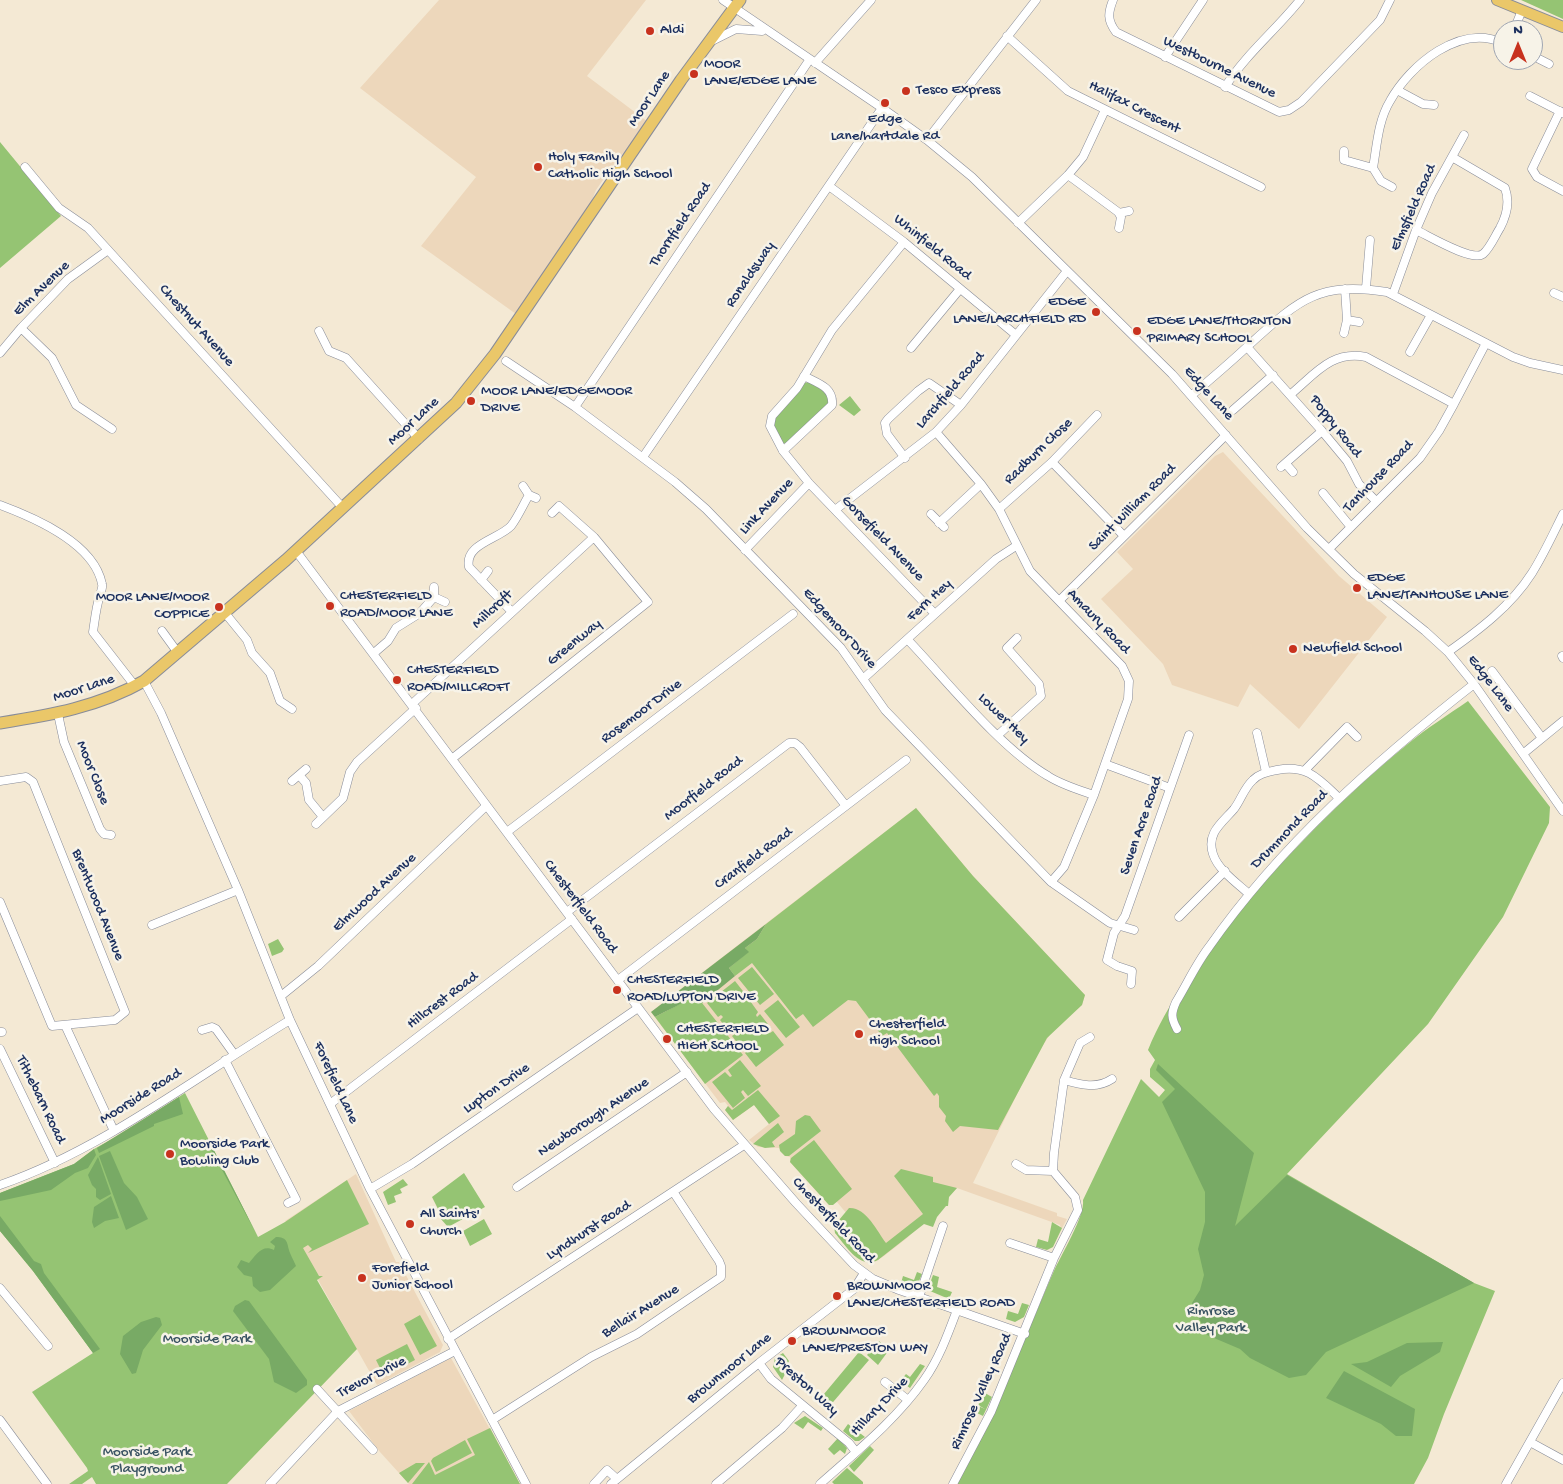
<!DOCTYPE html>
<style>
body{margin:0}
#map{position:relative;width:1563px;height:1484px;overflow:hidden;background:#f4e9d4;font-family:"Gochi Hand",sans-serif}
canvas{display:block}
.north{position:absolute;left:1493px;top:20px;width:50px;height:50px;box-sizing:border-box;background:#f7f3e8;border:1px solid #9fa5b1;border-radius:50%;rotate:0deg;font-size:14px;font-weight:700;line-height:20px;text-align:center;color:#1b2f5e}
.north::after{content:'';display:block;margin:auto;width:18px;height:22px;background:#c8321e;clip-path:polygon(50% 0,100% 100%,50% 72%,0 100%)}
</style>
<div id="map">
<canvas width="1563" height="1484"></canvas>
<div class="north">N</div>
</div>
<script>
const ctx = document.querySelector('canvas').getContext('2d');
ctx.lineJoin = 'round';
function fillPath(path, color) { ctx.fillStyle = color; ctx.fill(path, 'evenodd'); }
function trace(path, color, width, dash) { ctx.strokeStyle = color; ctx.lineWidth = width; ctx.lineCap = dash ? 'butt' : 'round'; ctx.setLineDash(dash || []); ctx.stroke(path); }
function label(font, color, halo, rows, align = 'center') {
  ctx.font = font + ' "Gochi Hand",sans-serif'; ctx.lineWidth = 5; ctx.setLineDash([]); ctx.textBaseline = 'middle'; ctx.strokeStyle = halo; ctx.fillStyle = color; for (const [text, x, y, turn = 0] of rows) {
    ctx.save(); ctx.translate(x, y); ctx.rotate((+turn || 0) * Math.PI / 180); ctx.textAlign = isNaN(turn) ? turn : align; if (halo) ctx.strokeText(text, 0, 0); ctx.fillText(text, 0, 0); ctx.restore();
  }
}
const built = new Path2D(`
 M439,0h207l-59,76 61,46 -16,23 -13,12 -23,33 -6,15 -74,109 -95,-68 55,-69 -116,-89z
 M1223,452l116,124 48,41 -88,112 -49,-45 -12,23 -66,-22 -9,-21 -62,-65 32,-30 -16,-17 98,-96z
 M916,808l57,68 112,119 -3,10 -29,25 -16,24 -64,129 84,30v3l10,3 -6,11 -1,-5 -103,-37 -50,50 -23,18 -11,7h-6l-8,-4 -24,-26v-9l12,-10 -10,-12 -8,3 -39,-43v-5l-5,-1 -6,-8 -21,-1 -9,-7 20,-16 -15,-19 -21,15 -8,-10 3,-4 -3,-4 -5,1 -69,-91z
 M356,1174l40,88h3l44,83 -3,7 -63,33 -92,-164z
 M451,1358l69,126h-111l-29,-32 -31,-41z`);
const green = new Path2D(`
 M1521,0h42v19z
 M0,142l61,74 -61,52z
 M809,382l16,8 4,13 -42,41 -4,-1 -10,-16 3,-12 28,-32z
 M850,396l11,14 -7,6 -15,-11z
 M1468,701l82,106 -1,16 -46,94 -75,107 -141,150 187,109 21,8 -51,123 -16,44 -14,26h-458c39,-67 66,-140 97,-211 8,-18 32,-57 30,-73l58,-121 18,18 6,-7 -15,-13v-8l5,-9 -7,-10c19,-47 51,-88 82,-127 53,-65 114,-127 179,-180 18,-15 39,-28 59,-42z
 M916,808l57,68 112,119 -3,10 -35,33 -49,92 -38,-4 -7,6 -8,-11 1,-5 -7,-9v-11l-2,-3 -3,3 -47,-63 -5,3 -26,-35 -8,-1 -35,27 -10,-13 -7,5 -44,-56 -17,13 -6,-8 19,-16 -3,-4 12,-9 9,-15z
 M278,939l6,10 -2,3 -10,4 -4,-12z
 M752,967l22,27 -14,11 -22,-27z
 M735,981l11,14 -3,3 2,2 3,-2 10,14 -2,3 1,2 3,-3 11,14 -3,3 2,2 3,-2 11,14 -28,22 -11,-14 3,-3 -2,-2 -3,2 -11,-14 3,-2 -2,-3 -2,3 -11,-14 3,-3 -2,-2 -3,2 -11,-14z
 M695,994l48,61 -38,29 -50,-67c14,-8 28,-13 40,-23z
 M778,1000l22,27 -14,11 -22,-27z
 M740,1060l21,26 -13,10 -5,-6 -2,2 4,6 -12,10 -21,-26 13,-10 5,5 2,-1 -4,-6z
 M758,1090l22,26 -11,8 -15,-19 -21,15 -8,-10 3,-4 4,4z
 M185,1093l73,144 27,-15 62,-42 22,44 -61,29 4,-4 -4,-4 -5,3 16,28h4l-6,4 40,69 -130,135h-131l-4,-7 -10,7h-13l19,-13 -1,-3 -55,-76 61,-39 -60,-82 -33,-40v-38l74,-29 20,-15 31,-17z
 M805,1115l5,1 11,15 -32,25h-4l-5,-5 -1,-6 16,-11 1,-13z
 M778,1123l6,9 -12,10 3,5 -10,1 -12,-4z
 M814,1140l38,49 -19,16h-4l-39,-43 1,-4z
 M901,1169l32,8v5l24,6 -8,9 -1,9h-2l-9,11 -4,10 -9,-3 -46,36c-18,10 -32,-14 -43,-27l-1,-7 15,-18c17,-1 28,23 37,35l37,-29 -29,-38z
 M464,1173l21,34 -37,20 -8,-9 2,-1 -10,-20z
 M403,1179l5,6 -8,4 2,4 -8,3 2,6 -8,3 -5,-13z
 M484,1219l8,15 -22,12 -7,-15z
 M1052,1222l10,6 -9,19 -6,3 -11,-3 2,-8 10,3z
 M917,1272l5,2 -5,12 -5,1 -11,-4 2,-7 11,4z
 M933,1275l6,2 -2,10 15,5 -3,7 -19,-8 -1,-5z
 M1022,1303l7,2 -5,12 -9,5 -9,-3 2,-8 10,3z
 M420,1315l17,31 -17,9 -16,-31z
 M879,1341l10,9 -11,15 -11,-10z
 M407,1344l8,16 -31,16 -8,-16z
 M859,1352l10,8 -41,48 -9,-8z
 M783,1353l6,8 -1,2 1,3 -7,14 -9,-13 2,-9z
 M920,1364l5,2 -15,22 -10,-7 6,-7 4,3z
 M985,1393l7,4 -9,19 -8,-4 3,-6 7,3 -7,-4z
 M805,1416l18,12 -2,3 -13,-9 -5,7 -9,-6z
 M848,1424l17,13 -6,4h-4l-12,-10z
 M490,1428l30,56h-108l17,-22 6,13 40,-20 -8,-16z
 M838,1438l9,10 -2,6 -5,-4 -6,5 -6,-6z
 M465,1440l7,13 -36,19 -5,-11 2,-3z
 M870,1446l4,4 -20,22 -5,-6z
 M416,1463h9l-17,20 -9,-10z
 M847,1468l16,14v2h-29l-2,-2z`);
const forest = new Path2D(`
 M766,924l-9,15 -12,9 4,4 -20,16 6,8 -33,27 -7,-8c-12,9 -26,14 -40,22l-4,-5z
 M1158,1064l96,89 -19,73 52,-51 187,108 -148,69 -20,23 -17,3 -39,-20 -10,-9 -33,-14 -15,-32 8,-13 4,-15 -6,-26 7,-27v-30l-43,-90 13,-13 -19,-19z
 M179,1097l4,17 -29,10v2l-55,27 -2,-5z
 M208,1139l50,98 -52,-97z
 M94,1149l2,6 -8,13 -13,5 -24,17 -51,11v-8l74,-29z
 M110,1151l14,32 13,14 11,22 -22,11 -27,-74z
 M98,1157l13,37 -11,6 -4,-3v-8l-4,-4 -4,-10z
 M111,1196l8,22 -14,3 -11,7 -2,-6 2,-15z
 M0,1216l34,45 7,3 3,9 56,76 -7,4 -60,-82 -33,-40z
 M276,1237c11,0 11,5 13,13 1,4 5,11 7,16l-26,24 -10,2 -7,-6 -1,-9 -8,-2 -7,-8 4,-7 8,3c7,-8 13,-19 25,-13l1,-4 -5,-4z
 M245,1300l4,1 58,79v5l-11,8 -22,-11 -5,-23 -36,-48 2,-5z
 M156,1317l4,1 2,7 -19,25 -7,23 -4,1 -12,-20 3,-18 18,-14z
 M1443,1342l-3,10 -40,24 -9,11 -40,-23 16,-2 40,-19z
 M1344,1371l71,38 -3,27h-16l-15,-12 -55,-26z`);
const minor = new Path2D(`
 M723,0l159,108 45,32 45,37 200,197 135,154 47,46 71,57 23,21 26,32 89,127
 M1113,0c-5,13 -6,20 3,32l163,80 10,-2 12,-8 79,-82 10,-20
 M1514,30l8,-20
 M1007,36l61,55 193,96
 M712,41l24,-12 26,2
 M1533,56l16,8
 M1165,57l38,-57
 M815,63l56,-63
 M1225,87c21,-33 51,-57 75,-87
 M1397,90l26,14 11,1
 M1530,96l33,17
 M1560,111l-28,58 5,8 26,14
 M927,140l109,-140
 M1344,151v9l29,8c4,-23 5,-47 17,-67 20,-36 70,-78 113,-58
 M25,167l34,41 29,20 255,280
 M1373,168l8,13 11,6
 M1068,175l50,37 3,5 -2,11
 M829,186l75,56 112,93
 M1119,213l10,-2
 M1018,223l50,-48 15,-18 22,-47
 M1416,230c13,6 56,32 67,24 7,-6 12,-18 17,-26 7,-13 10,-26 5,-40l-53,-31
 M904,242l-72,88 -35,58 -25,28 -2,10 13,25 26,32 126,131
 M1366,288l4,-48
 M1554,293l9,4
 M1393,294l23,-64 16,-37 32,-58
 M1347,320l12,2
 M21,328l31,30 24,47 36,24
 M319,331l10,20 17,7 73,81
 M1344,333l3,-13 -2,-31
 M1247,347l75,84 25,30 12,23 17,17
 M911,348l49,-59
 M1410,352l21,-37
 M0,353l21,-25 47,-49 40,-29
 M506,361l69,46 100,75 31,27 135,139 44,62 166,172 59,41 24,7
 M1291,394c24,-20 41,-44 75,-37l88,47 -15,27 -19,27 -91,91
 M1192,395c20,-17 39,-33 58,-51 49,-44 68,-63 137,-52l126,65 17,6 33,7
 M1454,404l32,-61
 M575,407l235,-348
 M1233,410l40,-35
 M936,432l45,52 18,25 31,62 92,95 7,15 -1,18 -34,96 -30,72 -13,15
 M783,451l49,-46c2,-18 -15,-22 -28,-29
 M643,457l239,-349
 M905,458l-18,-24 -2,-11 3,-4 30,-28 11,-8 32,22
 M1052,462l71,73
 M1286,464l7,8
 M1281,467l41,-36
 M523,486l6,9 7,3
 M1323,493l27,33
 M0,505c35,13 94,38 102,79 1,3 -1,7 -2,11 -4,12 -5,24 -7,37l42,54
 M999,509l53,-47 45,-47
 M835,510l101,-78 25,-27 106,-134
 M931,514l13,13
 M939,523l42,-39
 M745,550l64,-67
 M296,551l418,558 82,94 58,62 19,14 26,11 126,44
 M481,580l7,-9
 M434,587v10l11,5
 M1059,601l167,-166
 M512,612l-43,-45c-5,-23 30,-28 42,-41 7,-9 12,-21 18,-31
 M225,613l22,27 5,13 18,20 10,28 12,8
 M162,631l16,22
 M908,640c40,42 92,108 140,136 14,9 31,14 46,19
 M1448,652c31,-22 63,-46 84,-79 12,-19 21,-39 31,-59
 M374,653l14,-12 8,-13 24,-15 14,-16
 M1562,656l1,2
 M1492,671l50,67
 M864,678l132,-119 20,-13
 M144,681l17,32 77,177 52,130 80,169 156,295
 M412,704l182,-167
 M58,714l6,28 36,87 4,5 7,1
 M1257,733l9,39
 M998,735l43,-39 -2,-12 -32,-36 10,-10
 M1524,753l39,-32
 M453,758l195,-156 -54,-65 -35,-31 -7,7
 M1105,764l65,24
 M1305,770l42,-43 10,10
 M299,775l7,8 3,17 14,17
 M0,781l26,-4 7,5 92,230 -10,8 -63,6 -52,-124
 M292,781l14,-12
 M316,824l27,-26 7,-26 7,-10 59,-54
 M507,832l286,-218
 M1249,894c-12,-11 -31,-24 -36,-40 -7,-21 9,-31 21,-45 7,-9 10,-21 19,-29 7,-7 15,-8 24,-10 30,-6 42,9 62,28
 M567,912l222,-169h6l5,4 46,59
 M1179,917l46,-46
 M152,925l86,-35
 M618,980l288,-220
 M1131,984l1,-13 -15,-5 -10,-6 7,-27 11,-17 64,-181
 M281,996l37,-30 168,-160
 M65,1025l49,106
 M1177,1029c-6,-11 -6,-16 -1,-27 11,-18 20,-38 33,-55 72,-103 168,-187 265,-263
 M202,1030l10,-3 4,2 18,25
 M0,1032h2
 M0,1049l55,114
 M225,1060l71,139 -8,4
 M1064,1080l16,-37 10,-6
 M330,1104l242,-185
 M1016,1164l10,6 27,1
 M0,1185c102,-35 197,-109 290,-165
 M517,1187l170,-115
 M370,1189l42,-25 226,-156
 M1010,1243l44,15
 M0,1288l48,58
 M919,1297l24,-71
 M448,1339l296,-194
 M759,1363l12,16 78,64 7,9
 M885,1382l23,18
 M317,1389l56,61
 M0,1420l47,64
 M492,1420l99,-63 46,-23 84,-57v-11l-2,-5 -45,-68
 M1530,1442l33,18
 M270,1484l68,-73 117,-60
 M594,1484l13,-14 10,9
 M611,1484l148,-121 95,-74 10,-16
 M716,1484l66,-56 20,-22
 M820,1484c36,-32 76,-64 104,-104 15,-21 24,-46 33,-70
 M953,1484l38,-72 63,-154 24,-48 -3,-13 -22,-26 1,-18 10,-73c17,5 33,9 48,-1
 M1506,1484l57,-101`);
const major = new Path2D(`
 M1497,0l66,27`);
const highway = new Path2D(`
 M0,723c51,-8 98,-16 144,-42l142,-121 170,-157 39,-49 186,-274 59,-80`);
const markers = [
 [650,31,5,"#c8321e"],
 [694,74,5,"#c8321e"],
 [906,91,5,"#c8321e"],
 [885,103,5,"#c8321e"],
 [538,167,5,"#c8321e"],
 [1096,312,5,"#c8321e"],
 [1137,331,5,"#c8321e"],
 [471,401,5,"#c8321e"],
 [1357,588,5,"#c8321e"],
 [330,606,5,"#c8321e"],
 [219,607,5,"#c8321e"],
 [1293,649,5,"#c8321e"],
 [397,680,5,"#c8321e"],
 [617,990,5,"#c8321e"],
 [859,1034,5,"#c8321e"],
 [667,1039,5,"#c8321e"],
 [170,1154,5,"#c8321e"],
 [410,1224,5,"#c8321e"],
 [362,1278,5,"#c8321e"],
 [837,1296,5,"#c8321e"],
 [792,1341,5,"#c8321e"]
];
const poiNames = [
 ["Aldi",660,31],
 ["MOOR",704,65],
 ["LANE/EDGE LANE",704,82],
 ["Tesco Express",916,91],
 ["Edge",885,120,"center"],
 ["Lane/hartdale Rd",885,137,"center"],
 ["Holy Family",548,158],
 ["Catholic High School",548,175],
 ["EDGE",1086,303,"right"],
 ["LANE/LARCHFIELD RD",1086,320,"right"],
 ["EDGE LANE/THORNTON",1147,322],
 ["PRIMARY SCHOOL",1147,339],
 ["MOOR LANE/EDGEMOOR",481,392],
 ["DRIVE",481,409],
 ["EDGE",1367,579],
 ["LANE/TANHOUSE LANE",1367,596],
 ["CHESTERFIELD",340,597],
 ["ROAD/MOOR LANE",340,614],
 ["MOOR LANE/MOOR",209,598,"right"],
 ["COPPICE",209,615,"right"],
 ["Newfield School",1303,649],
 ["CHESTERFIELD",407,671],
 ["ROAD/MILLCROFT",407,688],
 ["CHESTERFIELD",627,981],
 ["ROAD/LUPTON DRIVE",627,998],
 ["Chesterfield",869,1025],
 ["High School",869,1042],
 ["CHESTERFIELD",677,1030],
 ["HIGH SCHOOL",677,1047],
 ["Moorside Park",180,1145],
 ["Bowling Club",180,1162],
 ["All Saints'",420,1215],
 ["Church",420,1232],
 ["Forefield",372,1269],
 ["Junior School",372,1286],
 ["BROWNMOOR",847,1287],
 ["LANE/CHESTERFIELD ROAD",847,1304],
 ["BROWNMOOR",802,1332],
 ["LANE/PRESTON WAY",802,1349]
];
const streetNames = [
 ["Westbourne Avenue",1219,68,26],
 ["Moor Lane",650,99,-56],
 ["Halifax Crescent",1134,108,27],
 ["Elmsfield Road",1414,208,-66],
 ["Thornfield Road",681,225,-56],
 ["Whinfield Road",932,248,39],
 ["Ronaldsway",751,275,-56],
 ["Elm Avenue",42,289,-44],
 ["Chestnut Avenue",196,326,48],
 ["Larchfield Road",951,391,-49],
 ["Edge Lane",1208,394,48],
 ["Moor Lane",414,422,-43],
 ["Poppy Road",1335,427,52],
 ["Radburn Close",1039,452,-44],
 ["Tanhouse Road",1379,477,-46],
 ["Link Avenue",767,507,-47],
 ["Saint William Road",1133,508,-45],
 ["Gorsefield Avenue",882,539,46],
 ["Fern Hey",930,601,-43],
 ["Millcroft",493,610,-43],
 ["Amaury Road",1098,622,46],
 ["Edgemoor Drive",839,629,48],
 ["Greenway",575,643,-39],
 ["Edge Lane",1490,684,53],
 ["Moor Lane",84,689,-18],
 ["Rosemoor Drive",642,712,-37],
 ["Lower Hey",1003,719,44],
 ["Moor Close",92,773,68],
 ["Moorfield Road",704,789,-38],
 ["Seven Acre Road",1142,826,-71],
 ["Drummond Road",1290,830,-46],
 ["Cranfield Road",754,859,-37],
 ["Elmwood Avenue",375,893,-43],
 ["Brentwood Avenue",97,905,68],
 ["Chesterfield Road",580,907,53],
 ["Hillcrest Road",443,1001,-37],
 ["Forefield Lane",335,1083,65],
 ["Lupton Drive",497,1089,-35],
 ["Moorside Road",141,1097,-32],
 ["Tithebarn Road",40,1100,64],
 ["Newborough Avenue",594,1118,-34],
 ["Chesterfield Road",833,1221,46],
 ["Lyndhurst Road",589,1231,-33],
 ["Bellair Avenue",641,1312,-32],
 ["Brownmoor Lane",730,1369,-39],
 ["Trevor Drive",372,1378,-27],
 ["Preston Way",806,1387,42],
 ["Rimrose Valley Road",982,1392,-65],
 ["Hillary Drive",880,1407,-46]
];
const parkNames = [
 ["Rimrose",1211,1312],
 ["Valley Park",1211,1329],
 ["Moorside Park",207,1340],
 ["Moorside Park",147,1453],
 ["Playground",147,1470]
];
fillPath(built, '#edd7bb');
fillPath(green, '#95c473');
fillPath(forest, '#78aa65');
trace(minor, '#888c99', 9);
trace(major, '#888c99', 12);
trace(highway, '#888c99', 13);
trace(minor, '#fff', 8);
trace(major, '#eac769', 10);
trace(highway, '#eac769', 11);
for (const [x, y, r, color] of markers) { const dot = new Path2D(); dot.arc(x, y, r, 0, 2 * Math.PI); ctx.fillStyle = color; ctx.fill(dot); trace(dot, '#f7f3e8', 2); }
label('15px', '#1b2f5e', '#f7f3e8', poiNames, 'left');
label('15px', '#1b2f5e', '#f7f3e8', streetNames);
label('15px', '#3a5463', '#f7f3e8', parkNames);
</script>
